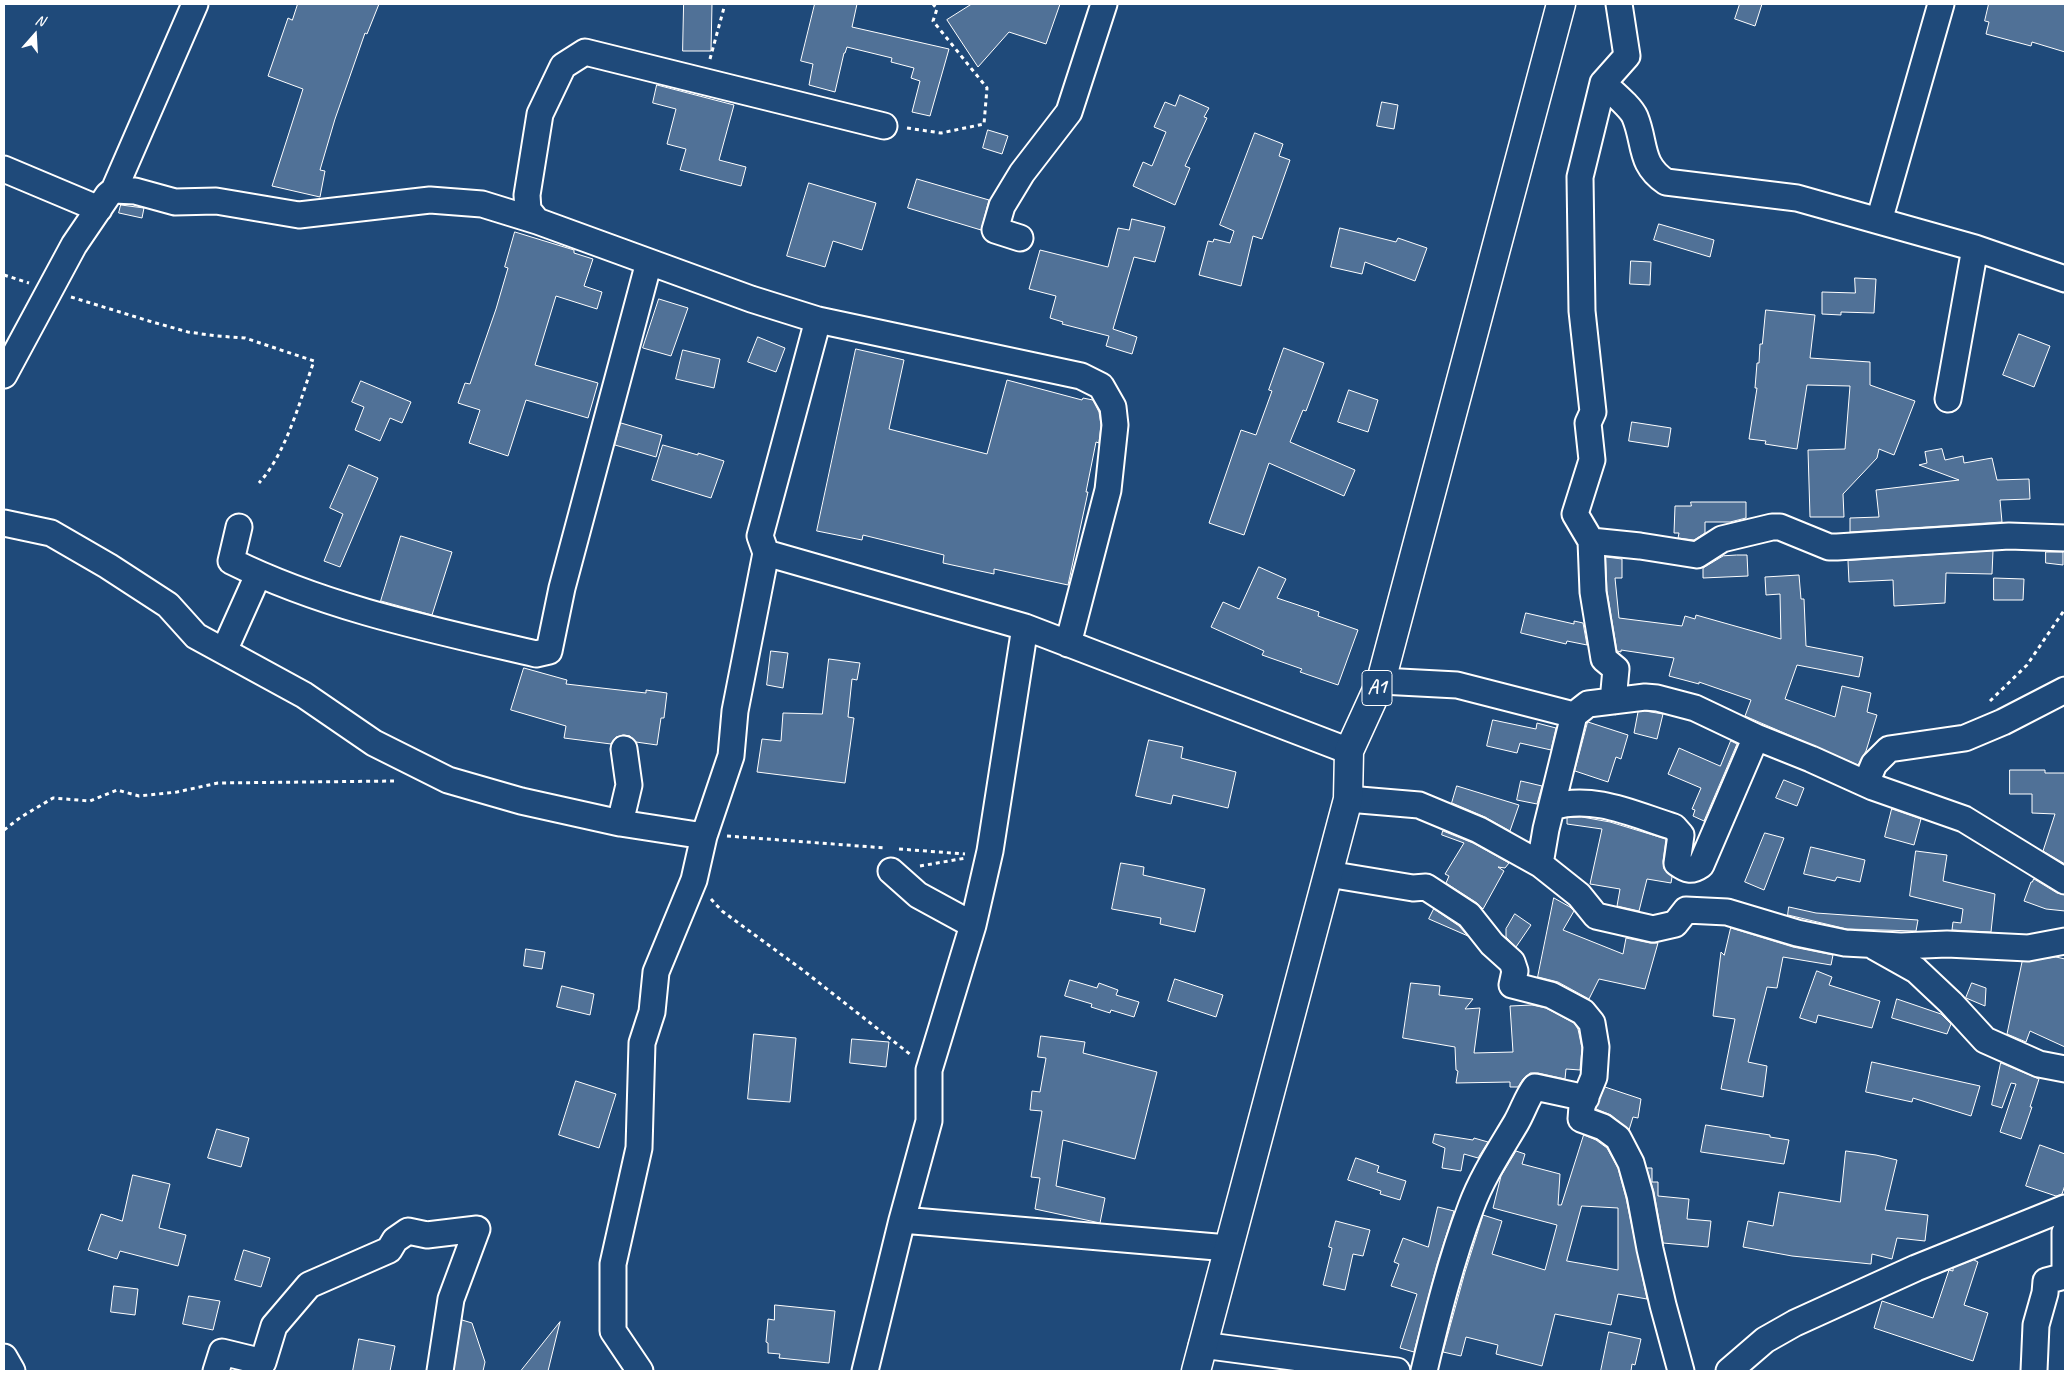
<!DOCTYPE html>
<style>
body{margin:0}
#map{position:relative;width:2069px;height:1375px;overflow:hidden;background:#1f4a7a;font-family:Caveat,sans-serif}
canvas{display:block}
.frame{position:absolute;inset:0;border:5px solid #fff;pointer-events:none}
.north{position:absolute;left:10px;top:10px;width:50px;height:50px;-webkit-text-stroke:4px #1f4a7a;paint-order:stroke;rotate:19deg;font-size:14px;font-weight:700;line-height:20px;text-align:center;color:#fff}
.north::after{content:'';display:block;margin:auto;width:18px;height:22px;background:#fff;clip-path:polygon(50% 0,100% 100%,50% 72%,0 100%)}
</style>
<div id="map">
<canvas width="2069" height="1375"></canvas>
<div class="frame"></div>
<div class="north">N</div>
</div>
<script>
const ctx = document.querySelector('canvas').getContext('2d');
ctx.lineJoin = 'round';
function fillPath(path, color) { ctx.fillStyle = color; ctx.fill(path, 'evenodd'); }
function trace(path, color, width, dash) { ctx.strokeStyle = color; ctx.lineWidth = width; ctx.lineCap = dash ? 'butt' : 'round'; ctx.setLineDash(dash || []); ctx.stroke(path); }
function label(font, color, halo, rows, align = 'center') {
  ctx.font = font + ' Caveat,sans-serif'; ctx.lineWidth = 4.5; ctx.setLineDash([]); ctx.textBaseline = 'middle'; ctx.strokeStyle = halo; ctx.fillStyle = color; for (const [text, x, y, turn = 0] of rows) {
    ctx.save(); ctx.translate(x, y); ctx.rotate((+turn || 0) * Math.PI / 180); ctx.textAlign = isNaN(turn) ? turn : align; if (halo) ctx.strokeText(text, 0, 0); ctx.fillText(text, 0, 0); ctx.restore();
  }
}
const building = new Path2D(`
 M298,4h81l-12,30 -2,-1 -30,86 -15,51 5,1 -5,26 -48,-11 31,-97 -35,-13 20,-58 4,2z
 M684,4h28l-1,47h-28z
 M815,4h42l-5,23 97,22 -19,67 -18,-4 8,-31 -9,-3 3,-10 -23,-6 1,-4 -45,-11 -2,6h-1l-9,39 -26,-7 4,-21 -12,-3z
 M972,4h88l-14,40 -37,-12 -31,35 -31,-47z
 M1740,4h22l-7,22 -20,-7z
 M1989,4h76v48l-33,-10 -1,4 -45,-12 3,-12 -4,-1z
 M657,85l77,20 -15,55 27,7 -5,19 -61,-16 6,-21 -19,-5 9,-35 -23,-6z
 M1180,95l29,13 -5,9 3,1 -22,48 5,2 -15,37 -42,-19 10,-24 9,4 14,-34 -12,-5 11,-25 10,4z
 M1382,102l16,3 -4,24 -17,-3z
 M988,130l20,6 -6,18 -19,-6z
 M1255,133l28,11 -4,12 11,4 -28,79 -9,-3 -12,50 -42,-11 9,-34 5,1 1,-3 16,4 4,-12 -14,-6z
 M917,179l72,21 -8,30 -73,-22z
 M809,183l67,20 -14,47 -29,-9 -8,26 -38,-11z
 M121,205l23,3 -2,10 -23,-5z
 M1132,219l33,8 -10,35 -21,-5 -21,72 24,8 -5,17 -26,-8 3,-10 -47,-12 1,-2 -13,-4 6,-22 -27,-7 11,-39 68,17 10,-39 11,2z
 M1659,224l55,16 -4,17 -56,-17z
 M1340,228l56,14 2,-4 29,10 -12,33 -50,-19 -3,12 -31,-7z
 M515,232l59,18v3l19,6 -9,27 18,6 -5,17 -41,-13 -21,69 63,18 -10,35 -62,-18 -18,56 -39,-13 11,-33 -22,-7 7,-20 5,1 26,-75 12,-41 -3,-1z
 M1631,261l20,1 -1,23 -20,-1z
 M1855,278l21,1 -2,34 -33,-1v3l-19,-1v-22l33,1z
 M659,299l29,9 -17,48 -28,-8z
 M1766,310l49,5 -5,43 60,4v23l45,16 -21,54 -15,-6 -2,9 -34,36 1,23h-34l-2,-67 37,-1 5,-63 -43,-1 -10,64 -32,-5 1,-3 -17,-2 8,-51h-2l2,-25h2l1,-19h2z
 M2019,334l31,12 -16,41 -31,-12z
 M758,337l27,11 -9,24 -28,-10z
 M1284,348l40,15 -18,48 -3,-1 -13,32 65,28 -11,26 -75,-33 -25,72 -35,-12 32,-93 15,5 16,-44 -3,-1z
 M856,349l48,11 -15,69 98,25 20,-74 75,20 1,-2 10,2 6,12 2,13 -2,18 -3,-1 -10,50h2l-20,93 -74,-16v5l-51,-11 1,-8 -81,-20 -1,5 -45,-9z
 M683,350l37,9 -6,29 -38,-9z
 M361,381l50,21 -9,21 -12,-5 -10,23 -25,-11 9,-23 -12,-5z
 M1349,390l29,10 -10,32 -30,-10z
 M1632,422l39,6 -3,19 -39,-6z
 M621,423l41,12 -6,22 -41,-12z
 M663,445l35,10v-2l26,8 -13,37 -59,-18z
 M1942,449l3,11 18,-4 1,7 28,-5 5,22 32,-1 1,20 -30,1 2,22 -152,10v-14l29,-1 -3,-27 83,-10 -40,-15 8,-2 -2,-11z
 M349,465l29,13 -38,89 -16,-6 19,-47 -13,-6z
 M1691,502h55v16l-16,4h-25v11l-11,7 -16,-2 1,-5h-5l1,-27h16z
 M401,536l51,16 -20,63 -51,-14z
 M1993,551l-1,23 -46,-1 -1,30 -51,3 -1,-26 -44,2 -1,-21z
 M2046,552h17v13l-17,-2z
 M1737,555h10l1,21 -45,2v-10l20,-12z
 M1606,557l16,2v19h-7l4,40 63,8 3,-10 10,3 1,-4 85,24 -1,-45 -14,1 -1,-18 34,-2 2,24h3l2,47 57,11 -4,20 -62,-12 -12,34 50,18 7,-31 29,7 -4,19 10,3 -11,36 -8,14 -113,-49 6,-16 -52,-18v2l-30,-8 5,-18 -53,-8v2l-4,-1 -10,-60z
 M1259,567l27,12 -9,19 42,14 -1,4 40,14 -20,55 -38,-13 2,-3 -40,-14 2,-4 -53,-24 12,-25 16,7z
 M1994,578l30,1 -1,21h-29z
 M1526,613l48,11v-3l9,2 4,22 -20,-4 -1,3 -45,-11z
 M771,651l17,2 -5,35 -16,-3z
 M829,659l31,4 -3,17 -5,-1 -4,38 6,1 -9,65 -88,-11 5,-33 19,2 2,-28 39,1z
 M524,668l43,12 -1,4 80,9v-3l21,3 -3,25h-3l-4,27 -21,-3 -6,-6 -7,-1 -7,2 -5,7 -47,-6 2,-12 -55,-16z
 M1645,711l18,3 -6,25 -23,-6 4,-21z
 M1493,720l43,9 1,-6 19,5 -5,22 -31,-7 -3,10 -30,-7z
 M1588,722l40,13 -7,24 -5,-2 -8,25 -33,-11z
 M1149,740l34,7 -2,11 55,14 -8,36 -55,-13 -2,9 -35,-8z
 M1731,741l6,3 -33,77 -11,-5 2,-6 -3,-1 9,-21 -33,-14 11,-26 41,18z
 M2010,770h35v3h20v91l-22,-13 12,-37 -23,-1v-19h-22z
 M1784,780l20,8 -7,18 -21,-8z
 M1521,781l21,5 -5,18 -20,-4z
 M1457,786l62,19 -9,26 -25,-14 -33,-14z
 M1892,809l29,10 -7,26 -29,-8z
 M1582,817l28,5 56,17 -3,22 1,8 8,8 -1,6 -24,-4 -8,32 -22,-5 3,-17 -30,-5 12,-55 -35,-5v-6z
 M1443,831l30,12 36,20 -4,5 -7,-1 6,4 -21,38 -6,-6 -31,-20 3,-7 -4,-2 19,-31 -22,-8z
 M1765,833l19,5 -20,52 -19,-8z
 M1811,847l54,13 -5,22 -23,-5 -2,4 -31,-7z
 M1916,851l31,4 -4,26 52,13 -4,38 -39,-2 1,-8 8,1 2,-14 -53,-13z
 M1121,863l23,4 -1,8 62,14 -10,43 -35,-8 1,-6 -49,-9z
 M2034,879l23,14 8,2v16l-19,-2 -22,-8 7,-19h1z
 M1554,898l16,9 4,4 -11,19 60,24 3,-16 24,5h8l-13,46 -46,-10 -10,20 -31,-17 -20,-5z
 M1789,907l27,6 102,7 -2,11 -69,-2 -59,-14z
 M1434,909l25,17 9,10 -39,-17z
 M1515,914l16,11 -15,22 -10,-10v-8z
 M1731,928l62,19 40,8 -2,10 -48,-8 -6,31 -10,-1 -19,75 19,4 -4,31 -42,-8 14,-70 -22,-3 8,-64 3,3z
 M526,949l19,3 -3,17 -18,-3z
 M2056,957l9,2v88l-35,-16 -4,11 -19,-8 15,-72z
 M1817,971l15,6 -3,8 51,16 -8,27 -54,-13 -2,8 -16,-5z
 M1175,979l48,16 -7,22 -48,-16z
 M1070,980l27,8 2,-5 19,7 -2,5 23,7 -5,15 -23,-7 -1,3 -19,-6 1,-3 -27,-8z
 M1411,983l29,3 -1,9 34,4 -8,10 15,-1 -6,45 39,-1 -3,-46 22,-1 14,3 28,15 4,6 4,19 -2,22 -14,-1 -1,10 -27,-6h-8l-7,6 -5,8h-8v-5l-54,1 2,-12 -2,-1 -1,-23 -52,-9z
 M1972,983l14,5 -1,18 -19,-8z
 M562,986l32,8 -4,21 -33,-8z
 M1897,999l44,15 10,10 -4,10 -55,-16z
 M754,1034l42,4 -6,64 -42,-3z
 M1041,1036l44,6 -2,11 74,19 -22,87 -72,-19 -7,46 49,12 -5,25 -65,-14 5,-31 -9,-1 11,-66 -12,-1 2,-19 8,1 6,-34 -8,-1z
 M852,1039l37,3 -3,25 -36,-4z
 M1872,1062l108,24 -9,30 -58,-18 -1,4 -46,-10z
 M2001,1063l38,16 -9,28h2l-11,32 -21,-7 16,-48 -5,-1 -9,25 -10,-3z
 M576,1081l40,13 -17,54 -40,-13z
 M1605,1087l36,12 -3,19 -5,-1 -4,13 -18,-15 -15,-6z
 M1706,1125l64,10v2l19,3 -5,24 -83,-12z
 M217,1129l32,9 -8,29 -33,-9z
 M1435,1134l38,6 1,-2 14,4 -10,16 -14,-4 -3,17 -19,-3 3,-20 -12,-5z
 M1584,1135l12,5 11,8 11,20 8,30 21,101 -29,-5 -7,31 -56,-11 -13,52 -46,-12 2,-9 -32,-8 -5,19 -18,-4 22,-80 18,-57 19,6 -10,33 53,16 12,-45 -64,-17 8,-32 15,-25 9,3 -3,10 38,10 -2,31h3zM1582,1206l36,2v62l-51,-9z
 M2040,1145l25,9v31l-3,9 -6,2 -30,-10z
 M1846,1151l30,4 21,5 -12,50 43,5 -3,26 -28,-3 -5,21 -20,-5 -1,10 -79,-8 -49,-9 5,-26 25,5 6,-34 61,10z
 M1356,1158l23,8 -2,6 29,9 -6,19 -20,-6 1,-3 -33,-11z
 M1647,1168h5v14h6v14l31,3 -2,20 24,2 -3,26 -45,-4 -9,-51z
 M133,1175l37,9 -11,44 27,7 -8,31 -58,-15 -3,8 -29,-9 13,-36 21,7z
 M1438,1207l16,4 -17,53 -23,88 -14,-4 17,-54 -26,-8 8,-22 -5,-2 9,-24 25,9z
 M1336,1221l34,9 -7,26 -10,-2 -8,36 -22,-5 9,-37 -3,-1z
 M244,1250l26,8 -9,29 -26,-7z
 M1974,1260l4,2 -14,43 24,8 -15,48 -99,-33 8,-27 51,17 16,-48 4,1v-3z
 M114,1286l24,3 -3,26 -24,-3z
 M189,1296l31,5 -7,29 -30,-6z
 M775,1305l60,6 -6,52 -50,-5 1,-4 -12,-1v-10l-2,-1 2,-23 6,1z
 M462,1320l10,3 13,39 -2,9h-29z
 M560,1322l-12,49h-27z
 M1609,1332l32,7 -6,26 -3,-1 -1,7h-30z
 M359,1339l36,7 -5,25h-37z`);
const path = new Path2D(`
 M710,59l15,-55
 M907,128l34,5 43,-9 3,-36 -54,-67 4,-12 -4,-5
 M4,275l25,8
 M71,297l78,24 39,11 29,4 28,2 69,23c-14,39 -27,91 -55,122
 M1990,701l37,-36 38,-56
 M4,830l17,-13 32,-19 37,3 27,-11 22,6 38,-4 41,-9 176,-2
 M727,836l159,12
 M899,849l66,5
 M920,866l46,-8
 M711,899l11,12 82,60 107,84`);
const minor = new Path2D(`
 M1619,4l8,52 -24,27c8,8 28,24 32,34 11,27 4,47 31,65l131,16 178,50 90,31
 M1603,83l-23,94 2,134 11,101 -5,11 4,37 -17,54 16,27 2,51 11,67 12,10 -3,32
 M884,126l-299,-74 -22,14 -23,48 -13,81 1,15 9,11 214,78 67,21 263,56 20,10 12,21 2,18 -7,65 -40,154
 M4,169l95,40
 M114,190l81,-186
 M1879,221l62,-217
 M1020,238l-25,-8 7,-24 20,-33 47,-61 35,-108
 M818,320l-58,216 6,17 259,74 324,124
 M4,375l70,-130 34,-50 6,-5 21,1 40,11 41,-1 83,14 131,-15 52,4 55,17
 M1948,399l27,-151
 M4,523l47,10 57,33 60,39 28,31 108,59 70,48 74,37 73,21 99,22 9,-38 -5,-36
 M239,527l-8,34c95,47 202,69 305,93l13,-3 13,-63 87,-326
 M1591,541l49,5 57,9 25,-16 50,-12h8l49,20h8l172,-11 56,2
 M224,651l34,-76
 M1381,681l76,4 117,30
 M1866,783l8,-19 15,-15 76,-11 38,-16 62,-32
 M1348,799l71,6 60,25 61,34 39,31 17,21 57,13 22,-5 11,-14 41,2 70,21 48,10 56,3 46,-2 81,4 37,-7
 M1552,807c41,-13 83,8 122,20l7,8 -4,28c10,7 14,9 24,2l55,-128
 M620,823l84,13
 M1540,864l6,-35 28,-114 14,-11 57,-7 12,1 38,10 61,29 55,22 62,28 91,32 101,62
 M891,871l27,24 55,30
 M1328,874l85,14 13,-1 43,28 23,29 20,18 3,9 -3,14 39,10 32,17 9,11 4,24 -2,30 -12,29 -1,13 22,8 15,11 13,25 9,32 10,54 13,56 18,66
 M1875,947l41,23 35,33 34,37 54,24 26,5
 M902,1220l326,28
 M2065,1232v37
 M1202,1345l195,26
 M4,1357l8,14
 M216,1371l6,-19 41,10 11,-36 35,-41 80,-35 6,-10 13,-9 19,4 50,-6 -26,70 -11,72
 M640,1371l-27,-40v-67l26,-116 3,-105 10,-31 4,-40 38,-92 10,-44 27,-80 4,-45 31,-158
 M865,1371l37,-151 27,-99v-51l44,-145 17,-74 35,-224
 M1424,1371c13,-55 27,-111 47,-164 11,-30 29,-57 45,-84 7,-12 11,-26 19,-36l51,11
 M1729,1371l36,-31 30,-17 121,-55 149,-60
 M2034,1371l2,-46 9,-32 1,-12 19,-5`);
const highway = new Path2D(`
 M1196,1371l152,-572 1,-48 32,-70 180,-677`);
const shields = [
 [1377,688,30]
];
const shieldNames = [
 ["A1",1377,688]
];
fillPath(building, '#507197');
trace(building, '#fff', 1);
trace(minor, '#fff', 29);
trace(highway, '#fff', 31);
trace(path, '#fff', 3, [4, 4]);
trace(minor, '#1f4a7a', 25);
trace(highway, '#1f4a7a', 28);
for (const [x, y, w] of shields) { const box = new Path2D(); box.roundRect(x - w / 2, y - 17.5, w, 35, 4); ctx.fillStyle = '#1f4a7a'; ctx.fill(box); trace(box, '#fff', 1); }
label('bold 20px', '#fff', null, shieldNames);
</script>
